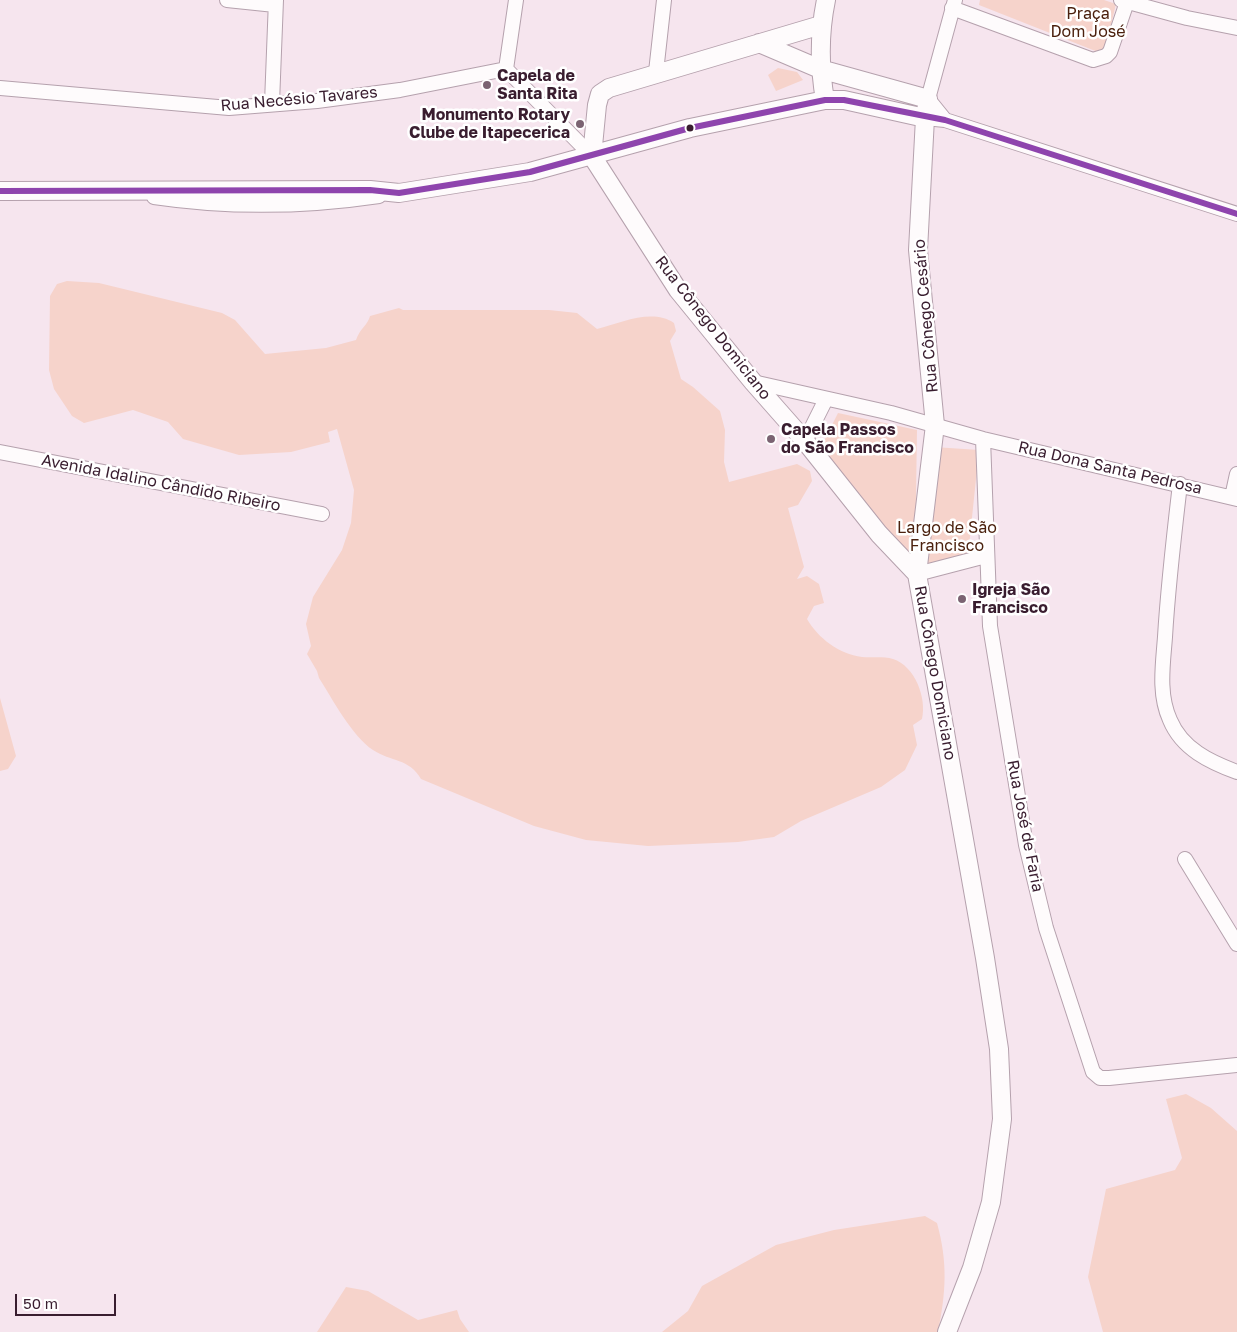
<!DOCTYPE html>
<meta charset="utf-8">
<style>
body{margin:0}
#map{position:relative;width:1237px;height:1332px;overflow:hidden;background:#f6e5ee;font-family:"Golos Text",sans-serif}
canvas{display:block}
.scale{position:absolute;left:15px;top:1294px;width:101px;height:22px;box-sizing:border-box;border:2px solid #391d2f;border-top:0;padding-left:6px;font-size:15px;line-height:18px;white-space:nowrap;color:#391d2f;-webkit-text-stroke:4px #fff;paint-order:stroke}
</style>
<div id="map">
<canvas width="1237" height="1332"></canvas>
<div class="scale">50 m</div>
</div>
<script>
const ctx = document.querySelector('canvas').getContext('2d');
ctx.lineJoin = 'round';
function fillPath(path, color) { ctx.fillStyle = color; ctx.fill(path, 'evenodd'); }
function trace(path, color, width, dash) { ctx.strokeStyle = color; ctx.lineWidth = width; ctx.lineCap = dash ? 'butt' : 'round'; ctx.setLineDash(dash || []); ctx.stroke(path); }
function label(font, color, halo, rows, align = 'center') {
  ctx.font = font + ' "Golos Text",sans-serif'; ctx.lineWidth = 5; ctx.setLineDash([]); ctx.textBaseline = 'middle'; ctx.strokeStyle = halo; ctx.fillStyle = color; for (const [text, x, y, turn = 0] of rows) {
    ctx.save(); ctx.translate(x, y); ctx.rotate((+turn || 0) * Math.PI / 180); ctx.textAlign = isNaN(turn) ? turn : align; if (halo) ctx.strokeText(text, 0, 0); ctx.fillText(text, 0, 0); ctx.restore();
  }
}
const green = new Path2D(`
 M980,0h124l12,4 -10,42 -8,6 -119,-47z
 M778,68l19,4 6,8 -27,11 -8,-16z
 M67,281l32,2 123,30 13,7 30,34 61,-6 30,-8c4,-12 12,-15 14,-24l29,-8 4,2h146l28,3 20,16c24,-6 55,-21 77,-6l2,8 -6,10 11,38 12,8 27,24 5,19 -1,32 5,20 68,-18 13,7 2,10 -14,24 -10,3 16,59 -7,12 10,-3 12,8 5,19 -10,3 -7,13c11,19 32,35 55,38 10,1 21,-1 31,2 22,7 34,39 29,60l-9,6 4,20 -12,25 -24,17 -80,34 -27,16 -36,5 -90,4 -62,-6 -52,-14 -113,-47c-12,-21 -30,-17 -48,-29 -21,-14 -40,-50 -54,-72l-2,-7 -10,-17 4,-8 -5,-22 7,-27 29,-47 9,-27 3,-33 -17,-61 -9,3 2,10 -39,10 -52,3 -56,-16 -15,-17 -35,-12 -49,13 -12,-7 -18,-27 -5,-19 1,-74 7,-12z
 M838,413l79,17 -2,131 -15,-7 -79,-107z
 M934,447l45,3 -11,106 -48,12z
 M0,698l16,58 -8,13 -8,2z
 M1186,1094l25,14 26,23v201h-134l-15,-55 18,-88 69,-19 7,-12 -16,-59z
 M925,1216l12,7c11,40 9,69 1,109h-276l26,-21 14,-25 74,-41 58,-15z
 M346,1287l22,4 50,29 39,-10 3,9 9,13h-152z`);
const minor = new Path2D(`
 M227,0l48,5
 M1121,0l66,18 50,10
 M952,8l141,52 13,-4 4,-4 17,-50
 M506,69l86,87
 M506,69l10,-69
 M656,72l8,-72
 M0,88l229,20 88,-7 83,-11 106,-21
 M272,103l4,-103
 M925,118l20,2 292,94
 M945,120l-17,-21 27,-99
 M154,197c74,11 151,10 225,-1
 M753,382l138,31 92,26 254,60
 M983,439l7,187 36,219 20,83 47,144 7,6h9l128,-13
 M805,441l21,-42
 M0,452l322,62
 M1180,484c-6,51 -12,101 -15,153 -2,27 -7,57 5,83 12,29 40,42 67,52
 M1232,497l5,-23
 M917,574l69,-18
 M1185,859l52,85`);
const major = new Path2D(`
 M759,43l61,26 108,30 -3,19 -7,132 17,175 -18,149
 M825,100c-6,-35 -6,-66 1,-100
 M592,156l86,134 75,92 52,59 74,93 38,40 68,384 14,91 3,70 -11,83 -19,66 -25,64
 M592,156l5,-51 3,-11 9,-6 212,-63
 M0,191l370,-1 29,3 131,-21 160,-44 135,-28h19l81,18`);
const bus1 = new Path2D(`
 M0,191l370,-1 29,3 131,-21 160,-44 135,-28h19l101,20 292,94`);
const markers = [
 [487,85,5,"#7b6372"],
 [580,124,5,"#7b6372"],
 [690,128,4.5,"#391d2f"],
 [771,439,5,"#7b6372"],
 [962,599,5,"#7b6372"]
];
const parkNames = [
 ["Praça",1088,14],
 ["Dom José",1088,32],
 ["Largo de São",947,528],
 ["Francisco",947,546]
];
const poiNames = [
 ["Capela de",497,76],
 ["Santa Rita",497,94],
 ["Monumento Rotary",570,115,"right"],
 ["Clube de Itapecerica",570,133,"right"],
 ["Capela Passos",781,430],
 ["do São Francisco",781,448],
 ["Igreja São",972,590],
 ["Francisco",972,608]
];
const streetNames = [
 ["Rua Necésio Tavares",299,99,-5],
 ["Rua Cônego Cesário",926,316,-95],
 ["Rua Cônego Domiciano",713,328,52],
 ["Rua Dona Santa Pedrosa",1110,468,13],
 ["Avenida Idalino Cândido Ribeiro",161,483,11],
 ["Rua Cônego Domiciano",935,673,80],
 ["Rua José de Faria",1025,826,79]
];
fillPath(green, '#f6d3cb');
trace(minor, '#b5a1ad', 16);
trace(major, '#b5a1ad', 20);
trace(minor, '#fefbfc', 14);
trace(major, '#fefbfc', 18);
trace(bus1, '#8e44ad', 6);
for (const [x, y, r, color] of markers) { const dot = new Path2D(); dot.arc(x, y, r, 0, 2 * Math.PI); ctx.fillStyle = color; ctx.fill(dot); trace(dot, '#fff', 2); }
label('16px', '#4b210e', '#fff', parkNames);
label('bold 16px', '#391d2f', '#fff', poiNames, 'left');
label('16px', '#391d2f', '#fff', streetNames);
</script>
